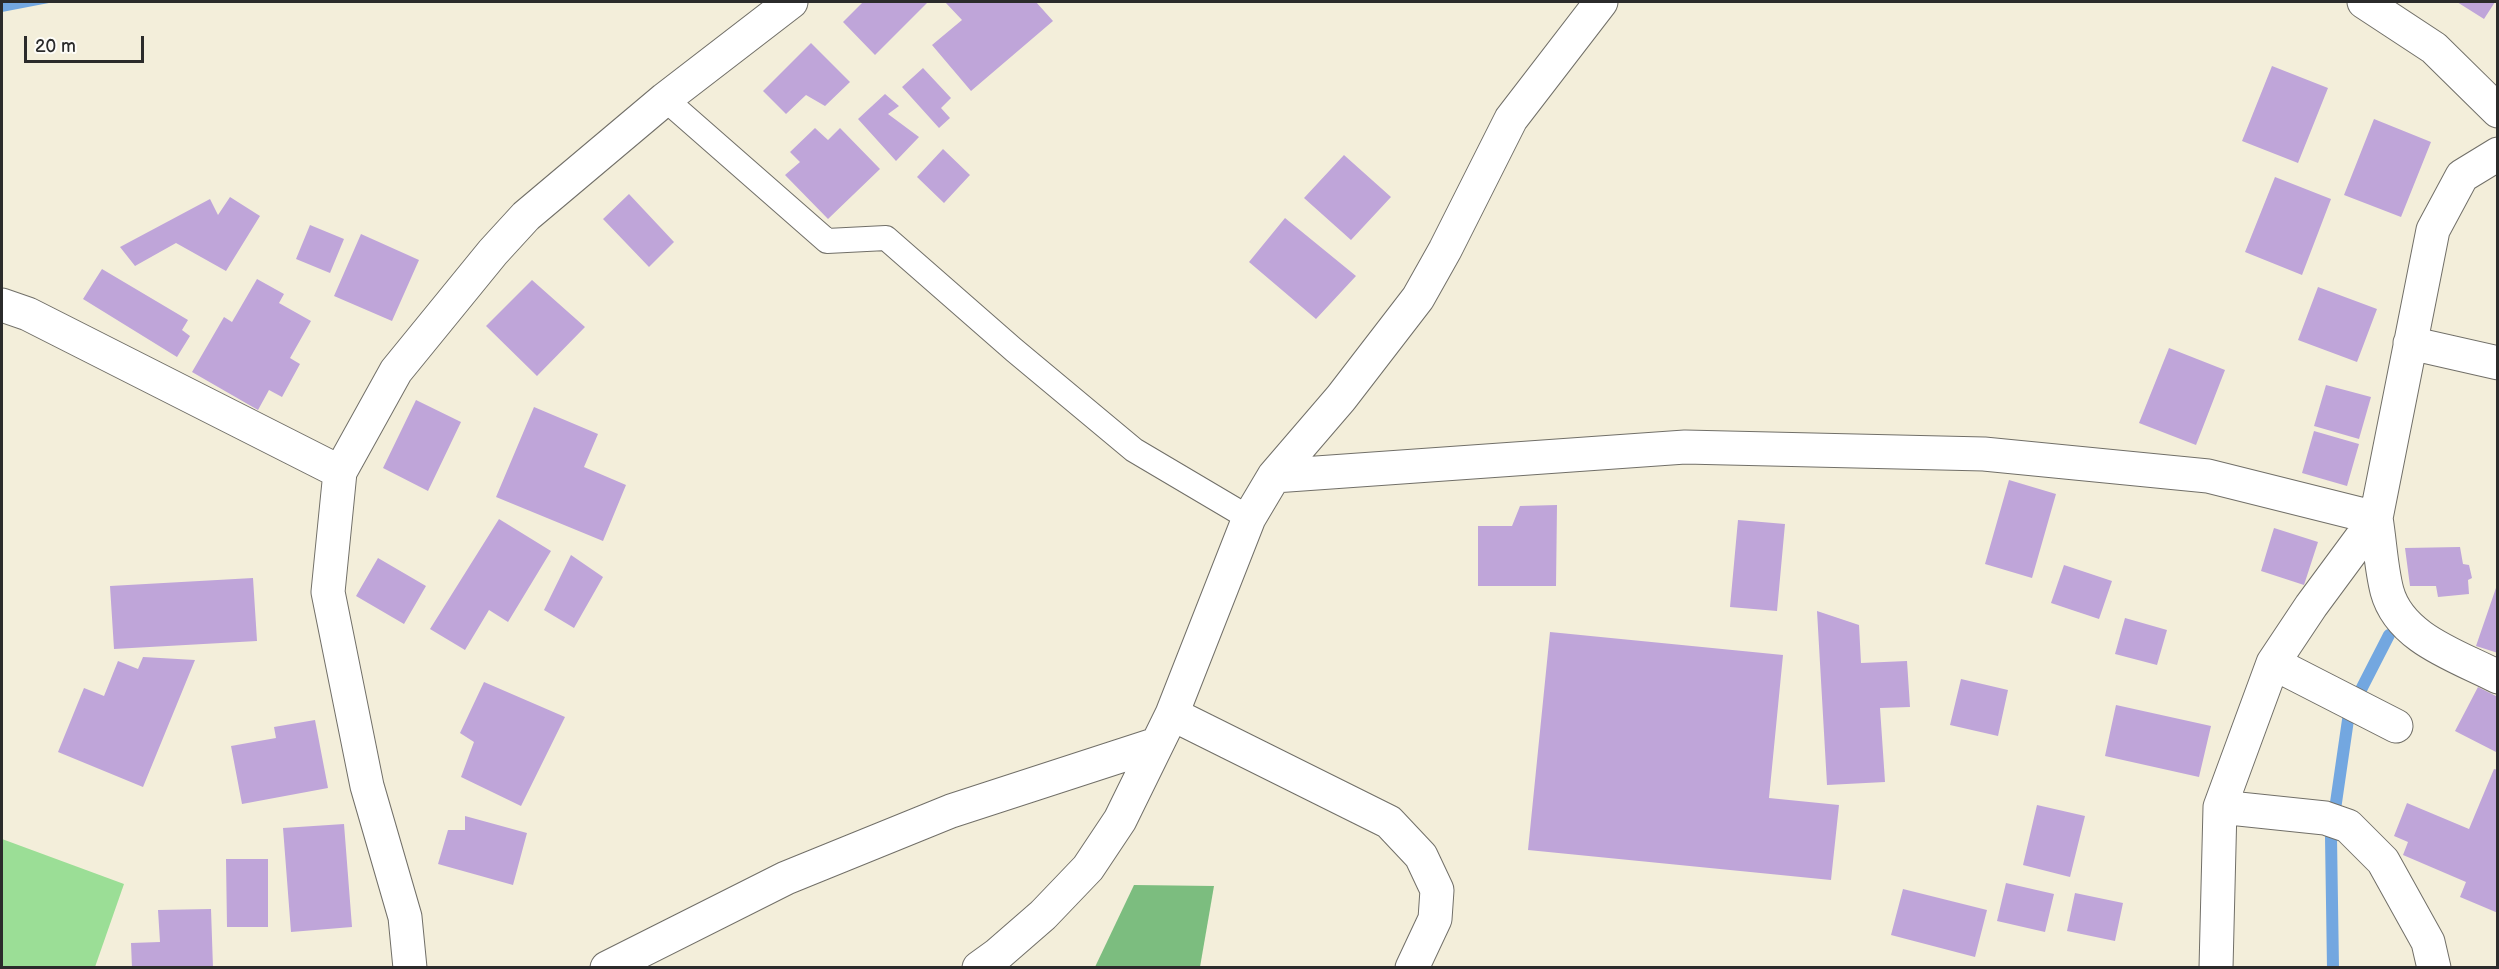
<!DOCTYPE html>
<style>
body{margin:0}
#map{position:relative;width:2499px;height:969px;overflow:hidden;background:#f3eeda;font-family:"Balsamiq Sans",sans-serif}
canvas{display:block}
.frame{position:absolute;inset:0;border:3px solid #2b2b2b;pointer-events:none}
.scale{position:absolute;left:24px;top:36px;width:120px;height:27px;box-sizing:border-box;border:3px solid #2b2b2b;border-top:0;padding-left:8px;font-size:18px;line-height:21px;white-space:nowrap;color:#2b2b2b;-webkit-text-stroke:4px #fdfcf7;paint-order:stroke}
</style>
<div id="map">
<canvas width="2499" height="969"></canvas>
<div class="frame"></div>
<div class="scale">20 m</div>
</div>
<script>
const ctx = document.querySelector('canvas').getContext('2d');
ctx.lineJoin = 'round';
function fillPath(path, color) { ctx.fillStyle = color; ctx.fill(path, 'evenodd'); }
function trace(path, color, width, dash) { ctx.strokeStyle = color; ctx.lineWidth = width; ctx.lineCap = dash ? 'butt' : 'round'; ctx.setLineDash(dash || []); ctx.stroke(path); }
const green = new Path2D(`
 M2,839l122,45 -29,83h-93z`);
const forest = new Path2D(`
 M1134,885l80,1 -14,81h-105z`);
const water = new Path2D(`
 M2,2h52l-52,10z`);
const stream = new Path2D(`
 M2333,968l-2,-131 18,-124 40,-78`);
const building = new Path2D(`
 M863,2h65l-53,53 -32,-33z
 M945,2h91l17,19 -82,70 -39,-46 30,-25z
 M2457,2h38l-11,17z
 M811,43l39,39 -25,24 -19,-11 -20,19 -23,-23z
 M2272,66l56,22 -30,75 -56,-22z
 M923,68l28,30 -10,10 9,10 -11,10 -37,-41z
 M885,94l14,12 -11,8 31,23 -23,24 -38,-42z
 M2374,119l57,23 -30,75 -57,-22z
 M815,128l13,12 12,-12 40,41 -52,50 -43,-44 15,-13 -10,-10z
 M943,149l27,26 -26,28 -27,-26z
 M1344,155l47,42 -40,43 -47,-42z
 M2275,177l56,22 -29,76 -57,-23z
 M629,194l45,48 -25,25 -46,-48z
 M230,197l30,19 -34,55 -50,-28 -41,23 -15,-19 90,-48 8,16z
 M1285,218l71,58 -40,43 -67,-57z
 M310,225l34,14 -14,34 -34,-14z
 M361,234l58,26 -27,61 -58,-25z
 M102,269l86,51 -6,10 8,6 -13,21 -94,-58z
 M257,279l27,15 -5,9 32,18 -21,37 10,6 -18,33 -13,-7 -11,20 -66,-38 32,-55 8,5z
 M532,280l53,47 -48,49 -51,-50z
 M2318,287l59,22 -20,53 -59,-22z
 M2169,348l56,22 -29,75 -57,-22z
 M2326,385l45,12 -12,42 -45,-13z
 M416,400l45,22 -33,69 -45,-23z
 M534,407l64,27 -14,33 42,18 -23,56 -107,-44z
 M2314,431l45,13 -12,42 -45,-13z
 M2009,480l47,14 -24,84 -47,-14z
 M1557,505l-1,81h-78v-60h34l8,-20z
 M499,519l52,32 -43,71 -19,-12 -24,40 -35,-21z
 M1738,520l47,4 -8,87 -47,-4z
 M2274,528l44,14 -14,43 -43,-14z
 M2460,547l3,17 6,1 3,13 -4,2 1,14 -31,3 -2,-11h-26l-5,-38z
 M571,555l32,22 -29,51 -30,-18z
 M378,558l48,28 -22,38 -48,-28z
 M2064,565l48,16 -13,38 -48,-16z
 M253,578l4,63 -143,8 -4,-63z
 M2497,585h1v68l-22,-7z
 M1817,611l42,14 2,38 46,-2 3,46 -30,1 5,74 -58,3z
 M2125,618l42,12 -10,35 -42,-11z
 M1550,632l233,23 -14,143 70,7 -8,75 -303,-30z
 M143,657l52,3 -52,127 -85,-35 26,-64 20,8 14,-35 20,8z
 M1961,679l47,11 -10,46 -48,-11z
 M484,682l81,35 -44,89 -60,-29 13,-35 -14,-9z
 M2478,687l20,10v56l-43,-22z
 M2116,705l95,21 -12,51 -94,-21z
 M315,720l13,68 -86,16 -11,-58 45,-8 -2,-11z
 M2494,769l4,1v143l-38,-16 6,-15 -63,-27 5,-13 -14,-6 13,-33 62,26z
 M2037,805l48,11 -15,61 -47,-12z
 M465,816l62,17 -14,52 -75,-21 10,-34h17z
 M344,824l8,103 -61,5 -8,-104z
 M226,859h42v68h-41z
 M2006,883l48,11 -9,38 -48,-11z
 M1903,889l84,21 -12,47 -84,-22z
 M2075,893l48,10 -8,38 -48,-10z
 M211,909l2,59h-81l-1,-25 29,-1 -2,-32z`);
const lane = new Path2D(`
 M665,99l162,142 59,-3 128,112 120,100 115,68`);
const street = new Path2D(`
 M2364,2l70,46 64,63
 M2,305l26,9 312,158
 M2410,343l88,20
 M1274,476l411,-29 299,7 224,22 168,42c4,24 5,50 11,73 13,48 71,65 111,86
 M2273,663l123,63
 M1172,714l217,108 32,34 16,34 -2,29 -23,49
 M2220,807l105,11 23,8 35,35 45,81 6,26
 M410,968l-5,-51 -38,-131 -39,-194 12,-120 56,-101 97,-119 33,-36 139,-117 126,-97
 M607,968l179,-90 165,-67 206,-67
 M979,968l18,-13 46,-40 45,-47 32,-48 52,-106 77,-196 25,-42 67,-78 77,-100 27,-48 66,-131 90,-117
 M2216,968l4,-161 53,-144 38,-57 65,-88 57,-288 29,-54 36,-22`);
fillPath(green, '#9bde96');
fillPath(forest, '#7cbd7f');
fillPath(water, '#73a7e0');
trace(stream, '#73a7e0', 12);
fillPath(building, '#bfa5d9');
trace(lane, '#716f68', 26);
trace(street, '#716f68', 35);
trace(lane, '#fff', 24);
trace(street, '#fff', 33);
</script>
